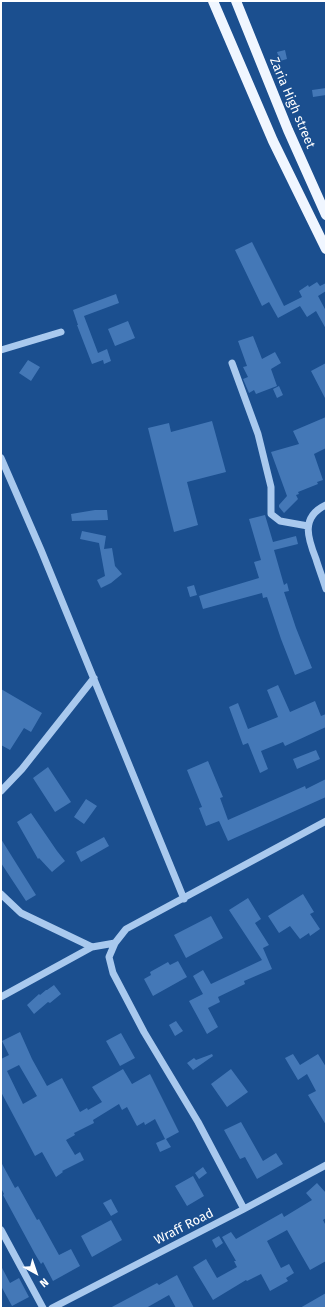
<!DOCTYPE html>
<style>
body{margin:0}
#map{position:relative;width:327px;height:1309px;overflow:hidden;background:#1b4f8f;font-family:"Fira Sans",sans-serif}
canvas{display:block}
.frame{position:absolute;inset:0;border:2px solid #fff;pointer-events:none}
.north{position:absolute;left:16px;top:1253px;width:40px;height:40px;-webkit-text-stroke:3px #1b4f8f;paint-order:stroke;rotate:140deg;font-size:11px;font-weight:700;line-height:16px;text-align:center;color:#fff}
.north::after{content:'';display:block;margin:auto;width:14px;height:18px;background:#fff;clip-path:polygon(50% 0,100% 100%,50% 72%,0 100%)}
</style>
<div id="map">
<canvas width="327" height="1309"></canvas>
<div class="frame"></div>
<div class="north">N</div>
</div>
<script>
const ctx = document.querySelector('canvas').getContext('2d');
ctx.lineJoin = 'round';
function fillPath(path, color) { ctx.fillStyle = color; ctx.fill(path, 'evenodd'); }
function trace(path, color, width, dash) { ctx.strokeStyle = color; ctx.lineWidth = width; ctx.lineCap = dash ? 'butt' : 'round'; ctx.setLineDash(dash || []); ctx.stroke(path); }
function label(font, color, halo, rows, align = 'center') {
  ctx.font = font + ' "Fira Sans",sans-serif'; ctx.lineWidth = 3; ctx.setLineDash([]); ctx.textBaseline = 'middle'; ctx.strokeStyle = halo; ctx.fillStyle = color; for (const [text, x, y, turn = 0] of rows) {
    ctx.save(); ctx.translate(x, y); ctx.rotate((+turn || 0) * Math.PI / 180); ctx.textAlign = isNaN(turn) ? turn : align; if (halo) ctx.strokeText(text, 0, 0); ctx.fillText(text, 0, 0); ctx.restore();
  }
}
const building = new Path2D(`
 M285,50l2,9 -7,2 -3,-9z
 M326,88v7l-13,2 -1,-7z
 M252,242l32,64 18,-9 -3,-6 9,-6 1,2 8,-5 3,4 6,-3v8l-8,5 8,15v18l-10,-18 -9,6 -7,-11 -22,12 -9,-16 -7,4 -27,-56z
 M116,294l3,9 -35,13 14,37 9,-4 4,12 -7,3 -1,-4 -11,4 -15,-39h1l-5,-15z
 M128,321l7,17 -20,8 -7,-17z
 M253,336l9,23 13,-7 6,11 -10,6 6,17 -21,8 -2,-4 -5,3 -6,-14 5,-2 -5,-10 4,-1 -9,-25z
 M28,360l12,7 -9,14 -12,-8z
 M326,363v37l-15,-29z
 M279,386l4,9 -6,3 -4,-9z
 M326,417v31l-12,6 9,26 -6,2 1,2 -20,8 1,2 -3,1 2,4 -14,14 -5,-6v-2l8,-9 -16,-44 28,-8 -6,-13z
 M212,421l14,51 -39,10 11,43 -24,7 -26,-104 21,-5 2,9z
 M95,510h12l1,10 -36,1 -1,-7z
 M265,515l8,27 23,-6 2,8 -24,6 10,35 3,-2 2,8 -5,1 12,36 16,40 -17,7 -14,-36 -14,-42 -4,1 -1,-5 -59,16 -4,-13 60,-18 -5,-16 7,-2 -12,-41z
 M82,531l24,5 -2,13 8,-1 3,18 7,8 -11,9 -10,5 -4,-8 8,-4 -6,-33 -19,-4z
 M194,585l3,10 -7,2 -3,-10z
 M278,685l12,27 25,-11 6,15 5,-2v13l-41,19 -2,-4 -22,9 7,18 -8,4 -12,-30 -5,2 -14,-38 9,-4 10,26 30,-12 -11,-27z
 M1,689l41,24 -11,19 -7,-4 -14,22 -9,-5z
 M316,750l4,9 -23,10 -4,-10z
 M208,761l15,36 -3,1 8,22 77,-34 1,3 20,-10v18l-98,44 -9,-20 -13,5 -7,-18 3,-1 -15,-37z
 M48,767l23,35 -16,10 -22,-34z
 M86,799l11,7 -13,18 -10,-7z
 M31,813l26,38 8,10 -13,11 -13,-14 -1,1 -21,-37z
 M104,837l5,9 -28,16 -5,-10z
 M1,839l35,56 -10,6 -25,-38z
 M303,894l11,18 -4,2 10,15 -10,7 -1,-3 -9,6 -10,-13 -11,7 -11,-17z
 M248,898l13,21 -6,4 14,22 -6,3 9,21 -28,12 1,3 -27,13 2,5 -12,6 10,19 -11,7 -18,-33 14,-7 -10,-18 10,-6 8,14 51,-24 -33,-50z
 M211,916l12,22 -37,20 -12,-23z
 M178,961l9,16 -34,19 -9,-17 7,-4 -1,-3 18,-10 2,3z
 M54,985l7,9 -11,9 -2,-1 -14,12 -7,-9 12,-11 1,1 6,-5h1z
 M176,1021l7,10 -8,5 -6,-11z
 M20,1032l12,27 15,27 15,-8 18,34 7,-4 1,2 14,-8 -10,-15 31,-18 9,15 18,-10 29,58 -13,7 5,8 -11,5 -4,-9 9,-4 -10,-20 -10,6 -1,-3 -7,4 -10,-19 -5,3 -3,-6 -26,16 1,3 -20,10 1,2 -9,5 9,15 5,-3 4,8 -22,11 1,1 -7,5 -14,-25 -7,4 -34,-64v-33l8,-4 -7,-14zM19,1065l18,31 -14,8 -16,-33z
 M121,1033l14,25 -15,8 -14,-25z
 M212,1054l1,2 -20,14 -6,-7 7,-5 2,2z
 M293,1054l7,11 18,-11 8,13v58l-18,-30 8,-4 -9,-17 -9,6 -13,-22z
 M231,1069l17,23 -21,15 -16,-23z
 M241,1122l22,39 13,-8 7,11 -26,15 -12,-22 -5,2 -16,-29z
 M1,1162l14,26 3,-2 19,34 2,-1 20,36 12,-6 9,17 -27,15 -10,-19 -2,2 -6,-10 -32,-59 1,-1 -3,-6z
 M203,1167l4,6 -8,6 -4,-6z
 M193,1176l11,20 -17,10 -12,-20z
 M317,1183l9,10v25l-3,2 3,6v35l-16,9 -23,-40 -20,11 14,27 8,-4 5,9 -8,5 2,3 -18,10 -9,-17 -14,7 -1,-1 -33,20 -20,-33 13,-8 11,19 20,-11 -3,-6h2l-14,-24 9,-5 5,7 46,-26 2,4 28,-17 -6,-7z
 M111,1199l7,13 -7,4 -8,-13z
 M111,1220l11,20 -30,17 -11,-21z
 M219,1236l4,7 -7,5 -4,-8z
 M1,1266l9,17 9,-5 10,19 -17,9 -11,-20z
 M177,1275l17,33h-18l-7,-13 -23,13h-36l47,-25 2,2z
 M326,1293v15h-26z`);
const minor = new Path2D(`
 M1,350l60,-18
 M232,363l26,71 13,53v27l9,7 28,5
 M1,458l40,92 143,349
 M326,505c-26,12 -18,34 -10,54 3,10 7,20 10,30
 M1,791l21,-22 72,-91
 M1,894l20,19 71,34
 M1,997l91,-50 23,-4
 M244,1209l-46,-87 -54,-90 -31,-59 -4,-16 6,-14 11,-14 200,-108
 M1,1230l42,78
 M52,1308l192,-99 82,-44`);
const major = new Path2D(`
 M213,1l60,140 53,108
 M236,1l52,129 38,85`);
const streetNames = [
 ["Zaria High street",292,103,67],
 ["Wraff Road",184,1227,-27]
];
fillPath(building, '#4478b7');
trace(minor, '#a9c9ee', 7);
trace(major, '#f0f6ff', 10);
label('13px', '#fff', '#1b4f8f', streetNames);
</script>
